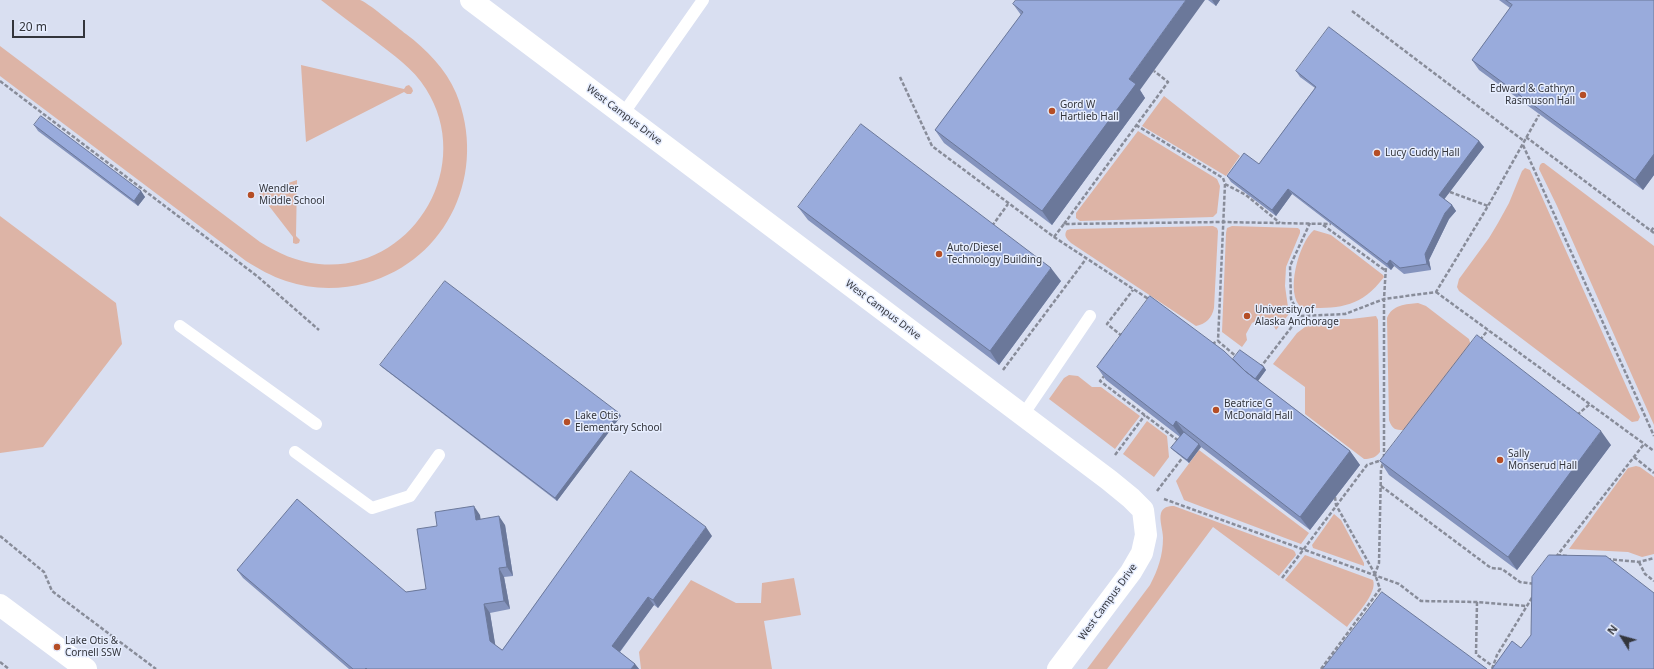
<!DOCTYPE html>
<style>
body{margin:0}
#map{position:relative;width:1654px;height:669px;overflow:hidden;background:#d9dff1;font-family:"Noto Sans",sans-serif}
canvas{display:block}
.north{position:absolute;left:1602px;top:617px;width:40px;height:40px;-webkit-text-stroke:3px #e6edfe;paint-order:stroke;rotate:307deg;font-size:11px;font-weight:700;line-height:16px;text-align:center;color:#33353c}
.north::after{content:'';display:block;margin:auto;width:14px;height:18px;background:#33353c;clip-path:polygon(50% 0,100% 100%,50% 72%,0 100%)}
.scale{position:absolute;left:12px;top:20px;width:73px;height:18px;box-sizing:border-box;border:2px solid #33353c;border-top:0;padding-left:5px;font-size:12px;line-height:14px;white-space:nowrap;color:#33353c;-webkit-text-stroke:3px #e6edfe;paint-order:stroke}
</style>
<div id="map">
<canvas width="1654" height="669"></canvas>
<div class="north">N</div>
<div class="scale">20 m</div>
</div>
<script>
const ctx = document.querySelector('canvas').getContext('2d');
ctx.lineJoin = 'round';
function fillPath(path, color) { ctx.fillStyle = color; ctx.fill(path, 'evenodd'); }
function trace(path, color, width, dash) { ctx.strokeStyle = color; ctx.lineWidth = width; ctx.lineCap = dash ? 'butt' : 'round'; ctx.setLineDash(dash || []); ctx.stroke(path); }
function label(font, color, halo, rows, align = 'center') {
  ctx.font = font + ' "Noto Sans",sans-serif'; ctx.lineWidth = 3; ctx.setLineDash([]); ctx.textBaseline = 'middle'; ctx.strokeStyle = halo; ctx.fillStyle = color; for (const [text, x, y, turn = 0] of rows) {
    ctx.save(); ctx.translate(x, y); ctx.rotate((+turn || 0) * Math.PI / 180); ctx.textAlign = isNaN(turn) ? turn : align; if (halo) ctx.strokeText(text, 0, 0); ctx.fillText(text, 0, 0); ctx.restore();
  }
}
const green = new Path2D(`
 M321,0c12,0 27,0 39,0 6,1 38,28 46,34 20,15 40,35 50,59 32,78 -7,167 -90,190 -26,7 -54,7 -80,-2 -15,-5 -27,-12 -40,-20l-246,-185v-30l260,196c18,11 37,20 59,22 92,9 157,-96 107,-175 -13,-21 -33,-34 -52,-49 -18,-13 -36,-27 -53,-40z
 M301,65l103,24 2,-3 3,-1 3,3 1,3 -2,3h-4l-3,-2 -98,50z
 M1164,96l76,60 -14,20 -84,-50z
 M1138,131l79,48 3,7 -3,27 -4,4 -133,4 -4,-3v-5z
 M1542,163h2l110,83v179l-97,-219 -18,-37 1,-4z
 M1525,168l5,2 110,247 -2,4 -6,1 -173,-131 -2,-4 2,-8 30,-41 9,-15 11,-20 13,-32z
 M297,180l-1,56 4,4 -1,3 -3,1 -3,-1v-6l-34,-44z
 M0,216l116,87 6,41 -79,103 -43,6z
 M1213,226l4,2 1,3 -4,77c-2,10 -8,16 -18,18l-125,-83c-4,-4 -8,-7 -4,-13l4,-1z
 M1232,226l66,2 2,2v3l-14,34 -1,19 4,28 -13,16c-5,-11 -15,-12 -24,-7l-6,11 1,6 -5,7 -20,-15 4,-99 1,-5z
 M1314,230l17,5 52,40 1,2c-24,32 -45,31 -82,31 -18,-13 -3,-66 12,-78z
 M1418,303l8,3 43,33 2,7 -67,84c-9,0 -12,-1 -15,-10l-2,-102c5,-13 19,-14 31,-15z
 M1376,316l2,4 2,132c-4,5 -8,7 -16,7l-59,-45v-27l-32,-23 24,-31 8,-6 20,-8h26z
 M1069,375l9,1 14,11h9l39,29 -25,33 -66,-50 15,-21z
 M1147,421l20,15 2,21 -15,20 -31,-23z
 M1199,450l110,83 -8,11 -117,-44 -8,-19z
 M1636,466l4,1 14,10v77l-12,3 -14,-5 -59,-3 59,-81z
 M1174,506l119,44 2,2 1,3 -17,21 -66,-49 -106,142h-20l63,-84c8,-15 13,-30 13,-47 0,-8 -4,-18 -2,-25 2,-6 7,-7 13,-7z
 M1334,514l7,6 23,43v3l-51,-18 -1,-3z
 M1305,555l68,25c5,13 -18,36 -26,47l-62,-47z
 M794,578l7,37 -37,6 8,48h-131l-2,-17 52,-72 45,23h25l1,-20z`);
const path = new Path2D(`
 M1352,11l172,130
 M900,77l32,69 122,91 96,63
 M0,81l257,195 62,54
 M1136,125l87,53 2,6 -7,157
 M1526,137l128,96
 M1523,145l131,291
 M1225,184l21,11 34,28
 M1450,192l38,14
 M1064,224l104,-142 -14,-11
 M1323,225l63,46
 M992,226l16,-22
 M1651,231l3,-4
 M1054,237l10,-13 159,-2 108,2
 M1436,292l218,159
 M1300,316l-9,-17 -1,-33 20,-43
 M1122,336l-15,-12 26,-34
 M1480,340l8,-10
 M1212,344l6,-3 20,17
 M1260,368l40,-52 45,-2 39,-15 52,-7 52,-86 51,-91
 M1003,370l83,-111
 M1105,375l-5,6 80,61
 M1577,415l13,-11
 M1115,455l30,-40
 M1634,457l20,16
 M1384,458v-159l2,-33
 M1381,486l110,82 11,1 18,13 15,2
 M1157,491l26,-34
 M1335,497l1,8 39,69
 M1164,499l235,85 22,17 56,1 49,4
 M0,536l44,36 8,19 104,78
 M1557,555l11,1
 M1556,557l88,-113
 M1607,559l32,3 15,-4
 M1639,562l6,12 9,7
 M1282,578l85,-113 15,-5
 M1477,602l-1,52 18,13
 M0,662l9,7
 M1321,669l59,-80 -5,-15 4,-11 2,-94 2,-6
 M1492,669l5,-14 36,-59`);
const lane = new Path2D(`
 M623,114l80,-114
 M180,326l136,98
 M1023,415l67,-99
 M295,452l77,56 38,-12 29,-41`);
const street = new Path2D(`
 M471,0l638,480 22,18 12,12 3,25 -4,18 -11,19 -73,97`);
const secondary = new Path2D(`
 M0,605l86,64`);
const wall = new Path2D(`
 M1208,0h12l-4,6z
 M1499,0h155v175l-11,15 -164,-120 -7,-10 38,-52z
 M1013,4l127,86 5,8 -93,127 -108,-82 -9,-13 86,-115z
 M1296,71l183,70 5,6 -40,52 8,6 4,6 -7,8 -20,41 2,10 -27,4 -10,-8 -3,4 -99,-76 -16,22 -45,-34 -4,-6 32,-12 56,-76 -15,-11z
 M34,125l107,66 4,6 -7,9 -100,-75z
 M798,207l263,74 -62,84 -191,-145z
 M1113,345l120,14 31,8 2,3 -8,11 92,70 10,14 -50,65 -109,-83 -12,16 -15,-12 -3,-3 9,-11 -74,-57 -9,-13z
 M380,365l241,51 -64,85 -174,-133z
 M1611,445l-94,125 -128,-95 -9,-14z
 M480,515v4l25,6 8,51 -9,1 6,32 -20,4 5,32 7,5 210,-114 -54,72 -4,-3 -34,47 15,12 4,5h-290l-106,-91 -6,-8 169,22 20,-3 11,-63z`);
const shadedWall = new Path2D(`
 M1186,0h19l-65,90 5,8 -93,127 -10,-14 87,-132z
 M1212,0h8l-4,6z
 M1479,141l5,6 -41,54 -4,-6z
 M1654,154v21l-11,15 -8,-10z
 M1288,189l4,5 -16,22 -4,-6z
 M141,191l4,6 -7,9 -4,-5z
 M1452,205l4,6 -7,8 -20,41 2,10 -4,-6 -2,-10 20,-41z
 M1390,260l4,6 -3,4 -4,-6z
 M1051,268l10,13 -62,84 -9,-14z
 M1264,367l2,3 -11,15 -2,-3z
 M619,413l2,3 -64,85 -2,-3z
 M1176,421l10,14 -3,4 -10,-13z
 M1601,431l10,14 -94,125 -9,-13z
 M1199,444l2,3 -12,16 -2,-3z
 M1350,451l10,14 -50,65 -10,-13z
 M474,506l6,9 2,13 -6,-8z
 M499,516l6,9 8,51 -6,-9z
 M706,527l6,9 -54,72 -5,-8z
 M499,568l5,9 6,32 -6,-8z
 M648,597l6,8 -36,49 -6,-8z
 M484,604l6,9 6,36 -6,-8z
 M635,664l4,5h-8z`);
const building = new Path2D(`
 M1016,0h170l-57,79 7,5 -94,127 -107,-81 88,-118 -10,-8z
 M1506,0h148v154l-19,26 -163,-120 40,-55z
 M1329,27l150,114 -40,54 13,10 -7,8 -20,41 2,10 -27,4 -10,-8 -3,4 -99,-75 -16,21 -45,-34 17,-23 15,11 57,-77 -20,-16z
 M41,116l100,75 -7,10 -100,-76z
 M861,124l190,144 -61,83 -192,-144z
 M445,281l174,132 -64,85 -175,-133z
 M1150,296l74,55 21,20 105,80 -50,66 -124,-96 -3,5 -76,-59z
 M1477,335l124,96 -93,126 -128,-96z
 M1240,350l24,17 -9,12 -10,-8 -12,-12z
 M1184,432l15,12 -12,16 -16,-12z
 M631,471l75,56 -53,73 -5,-3 -36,49 23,18 -4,5h-264l-1,-1 -1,1h-12l-116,-99 60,-71 109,93 20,-3 -9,-60 20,-3 -2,-14 39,-6 2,14 23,-4 8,51 -8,1 5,33 -20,3 6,37 12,9z
 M1549,555l57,1 48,37v76h-162l20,-28 9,7 10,-13 1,-58z
 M1382,592l105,77h-164z`);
const markers = [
 [1583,95,4,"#b54e26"],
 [1052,111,4,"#b54e26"],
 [1377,153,4,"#b54e26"],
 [251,195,4,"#b54e26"],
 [939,254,4,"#b54e26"],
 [1247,316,4,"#b54e26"],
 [1216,410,4,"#b54e26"],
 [567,422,4,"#b54e26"],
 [1500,460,4,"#b54e26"],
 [57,647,4,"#b54e26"]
];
const poiNames = [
 ["Edward & Cathryn",1575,89,"right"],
 ["Rasmuson Hall",1575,101,"right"],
 ["Gord W",1060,105],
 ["Hartlieb Hall",1060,117],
 ["Lucy Cuddy Hall",1385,153],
 ["Wendler",259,189],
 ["Middle School",259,201],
 ["Auto/Diesel",947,248],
 ["Technology Building",947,260],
 ["University of",1255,310],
 ["Alaska Anchorage",1255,322],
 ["Beatrice G",1224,404],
 ["McDonald Hall",1224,416],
 ["Lake Otis",575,416],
 ["Elementary School",575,428],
 ["Sally",1508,454],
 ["Monserud Hall",1508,466],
 ["Lake Otis &",65,641],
 ["Cornell SSW",65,653]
];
const streetNames = [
 ["West Campus Drive",624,115,37],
 ["West Campus Drive",883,310,37],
 ["West Campus Drive",1108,602,-54]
];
fillPath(green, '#ddb4a6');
trace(path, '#888c99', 2.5, [4, 2]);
trace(lane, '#fff', 12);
trace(street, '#fff', 22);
trace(secondary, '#fff', 22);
fillPath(wall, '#8493bd');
fillPath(shadedWall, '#6b789a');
fillPath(building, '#99abdc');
trace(building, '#6b789a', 1);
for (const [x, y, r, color] of markers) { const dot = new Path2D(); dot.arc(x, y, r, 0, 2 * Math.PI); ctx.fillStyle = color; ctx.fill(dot); trace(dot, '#e6edfe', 1.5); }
label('10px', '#33353c', '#e6edfe', poiNames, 'left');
label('10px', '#33353c', '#e6edfe', streetNames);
</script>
